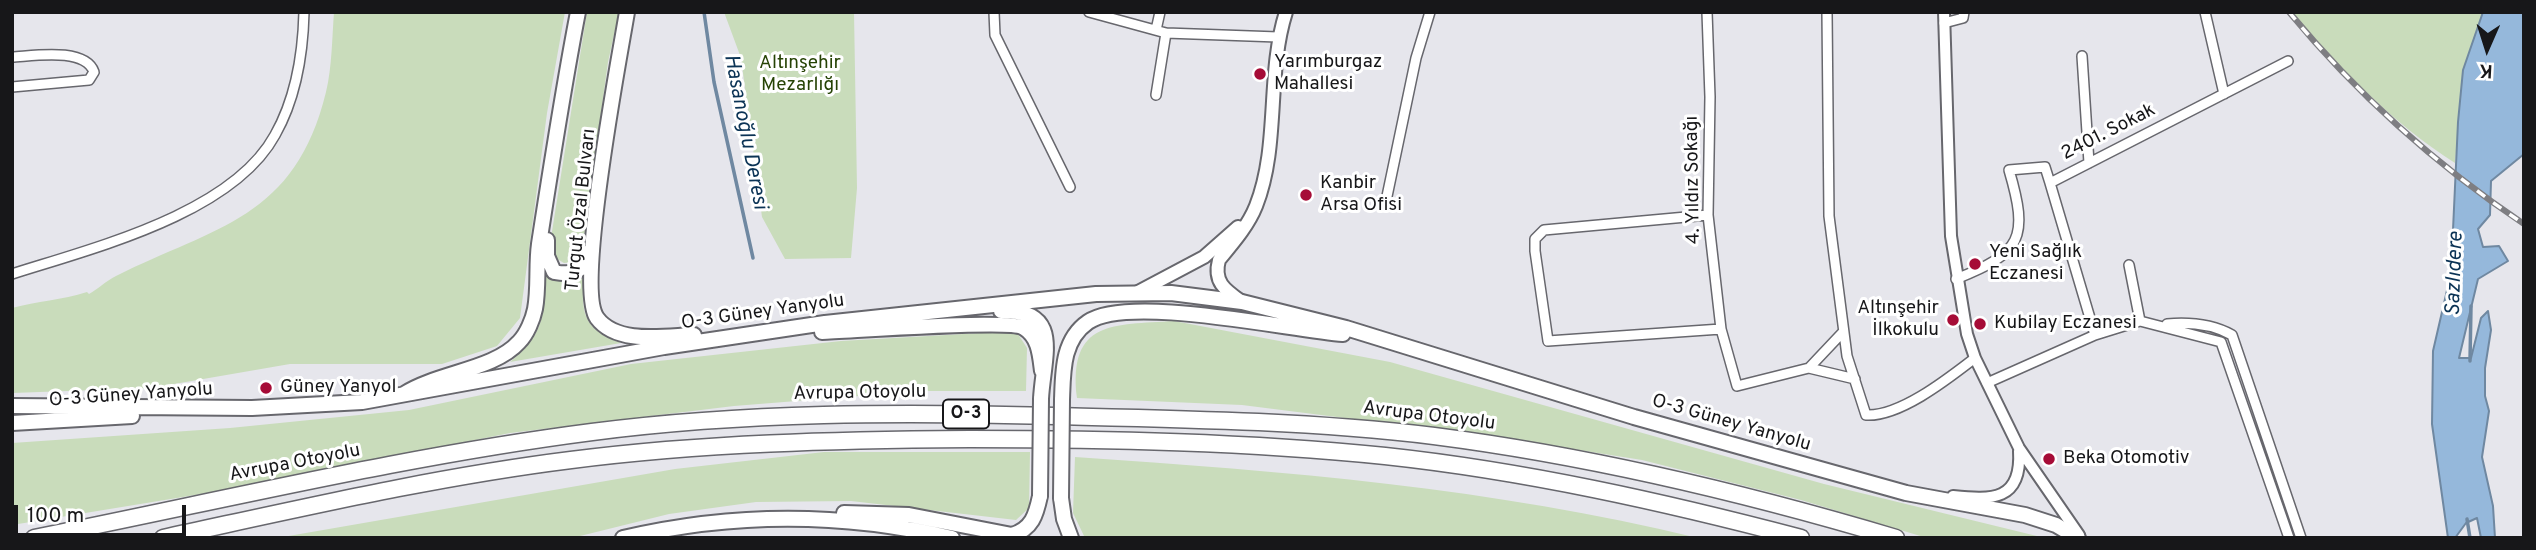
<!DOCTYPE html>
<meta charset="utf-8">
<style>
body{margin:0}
#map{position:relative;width:2536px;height:550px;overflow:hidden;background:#e6e6ec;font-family:Overpass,sans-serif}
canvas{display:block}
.frame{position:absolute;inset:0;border:14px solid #171719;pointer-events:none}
.north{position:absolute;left:2452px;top:14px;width:70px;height:70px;-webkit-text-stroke:5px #fff;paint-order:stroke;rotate:183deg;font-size:19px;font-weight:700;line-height:28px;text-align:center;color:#171719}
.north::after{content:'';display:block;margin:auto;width:24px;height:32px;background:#171719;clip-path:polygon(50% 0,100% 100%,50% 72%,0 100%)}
.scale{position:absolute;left:14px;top:505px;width:172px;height:32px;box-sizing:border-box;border:4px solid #171719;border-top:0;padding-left:9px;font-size:21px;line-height:24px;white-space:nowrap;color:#171719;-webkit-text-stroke:5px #fff;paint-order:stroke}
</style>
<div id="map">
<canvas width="2536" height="550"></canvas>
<div class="frame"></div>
<div class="north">K</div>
<div class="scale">100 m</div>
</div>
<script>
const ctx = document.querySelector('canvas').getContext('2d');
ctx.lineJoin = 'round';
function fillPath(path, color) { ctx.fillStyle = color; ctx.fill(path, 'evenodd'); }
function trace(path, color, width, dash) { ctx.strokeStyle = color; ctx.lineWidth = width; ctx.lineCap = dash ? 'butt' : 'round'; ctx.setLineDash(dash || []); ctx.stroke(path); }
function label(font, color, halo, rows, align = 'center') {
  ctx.font = font + ' Overpass,sans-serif'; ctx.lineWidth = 6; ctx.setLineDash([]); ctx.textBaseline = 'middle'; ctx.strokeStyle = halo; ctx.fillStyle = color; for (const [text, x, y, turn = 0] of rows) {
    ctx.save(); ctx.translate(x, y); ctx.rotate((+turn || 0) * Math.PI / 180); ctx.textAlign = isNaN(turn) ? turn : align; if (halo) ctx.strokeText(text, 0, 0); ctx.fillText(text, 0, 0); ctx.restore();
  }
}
const green = new Path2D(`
 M334,12h231l-18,101 -27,205 -23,28 -55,18h-152l-139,24 -139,5v-85c25,-7 50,-8 75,-16l2,2c9,-5 17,-13 27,-18 100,-50 179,-57 210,-184 6,-25 6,-54 8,-80z
 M587,12h32l-11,50 -26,190 -7,10 -11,1 -12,-7 -2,-12z
 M724,12h130l3,176 -6,70 -66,1 -23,-42 -21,-159z
 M2291,12h192l-20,58 -8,93c-63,-40 -115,-95 -164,-151z
 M584,273c-3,41 -2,55 37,70l-111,19c34,-28 34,-45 35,-87l10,4z
 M1174,321l216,41 434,122 221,54h-118l-126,-38 -159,-40 -139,-22 -261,-33 -165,-7c-9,-78 36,-73 97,-77z
 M1016,331l11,17 -1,43h-104l-188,15 -224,27 -266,54 -232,38v-82l218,-15 179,-18 222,-46 210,-23z
 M824,452h206l-1,56 -13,12 -165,-19 -95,1 -87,12 -97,24h-295l398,-69z
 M1075,457c209,14 419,31 623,81h-613l-12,-25z`);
const water = new Path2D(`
 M2483,12h41v142l-33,27 -1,34 -12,14 5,18 16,-1 9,15 -30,18 -19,79h12l10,-40 7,-7 3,19 -6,38v28l4,15 -7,46 11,49 2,32h-14l-4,-20 -11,5 -11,15h-7l-16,-114 1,-73 18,-78 7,-151 5,-52z`);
const stream = new Path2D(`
 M704,12l10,70 39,176
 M2470,361l1,-55
 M2467,519l3,19`);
const minor = new Path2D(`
 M994,12l1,23 75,152
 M1089,12l77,21 112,4
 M1707,12l3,85 -2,118 13,114 16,57 72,-18 34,-36
 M1827,12l2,204 18,140 19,59c34,2 83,-37 109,-57
 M2205,12l19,82
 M1944,23l19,-5 1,-6
 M1156,30l4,-18
 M2082,56l7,107
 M12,57c21,-1 73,-10 82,15l-5,8 -77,7
 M1156,95l10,-62
 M1386,201l30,-143 14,-46
 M1708,215l-164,15 -9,9v12l13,90 173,-12
 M2129,265l11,56
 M12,274c81,-26 220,-60 263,-139 21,-37 28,-81 29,-123
 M1956,279c66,-26 73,-41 53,-109l36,-3 5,16
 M2167,324c23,-2 45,0 65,11l69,203
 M2095,335l-45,-152 238,-122
 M1809,368l46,11
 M1987,383l108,-48 45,-14 81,21 68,196`);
const tertiary = new Path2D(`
 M1944,12l7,224 16,98 8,24 44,90 60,87
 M1953,496c39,4 69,5 66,-45`);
const secondary = new Path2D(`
 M1138,292l66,-35 34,-30
 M1242,302c-17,-12 -29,-20 -23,-42 14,-17 29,-34 37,-54 24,-61 10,-131 30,-194`);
const primary = new Path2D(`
 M627,12c-8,48 -52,276 -30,306 20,27 68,18 97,17
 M547,240v16l7,16c20,4 29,0 35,-20
 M1001,311c63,-2 42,46 40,88
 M822,332c30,-1 188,-13 202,-4 15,9 16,27 18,43
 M404,394c35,-22 90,-24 115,-52 8,-8 14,-23 16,-33 4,-21 1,-44 4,-65 12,-77 24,-155 39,-232
 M1062,400c1,-28 0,-60 26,-78 40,-28 202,8 255,12
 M12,406l240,2 110,-6 302,-55 161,-24 271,-29 75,-1 71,9 104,26 288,89 186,52 86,24 119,22 31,10 22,13
 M12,423l120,-7
 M1061,498l3,21 7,19
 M844,513l65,2 103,20c20,-6 24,-20 28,-39
 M623,538c111,-26 219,-26 329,0`);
const motorway = new Path2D(`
 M34,538c186,-37 371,-82 558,-106 154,-20 309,-20 464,-16 126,3 252,5 378,20 156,20 311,57 462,102
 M163,538c135,-29 271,-61 408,-78 133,-17 265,-20 399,-21 138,0 277,3 415,17 140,15 279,46 416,82`);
const rail = new Path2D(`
 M2289,12c67,81 147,153 235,212`);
const primaryBridge = new Path2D(`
 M1040,496l1,-97
 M1061,498l1,-98`);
const markers = [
 [1260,74,7,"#a60c37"],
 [1306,195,7,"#a60c37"],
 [1975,264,7,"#a60c37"],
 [1953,320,7,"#a60c37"],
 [1980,324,7,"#a60c37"],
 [266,388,7,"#a60c37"],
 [2049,459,7,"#a60c37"]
];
const shields = [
 [966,414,46]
];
const shieldNames = [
 ["O-3",966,414]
];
const poiNames = [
 ["Yarımburgaz",1274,63],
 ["Mahallesi",1274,85],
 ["Kanbir",1320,184],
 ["Arsa Ofisi",1320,206],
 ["Yeni Sağlık",1989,253],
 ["Eczanesi",1989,275],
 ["Altınşehir",1939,309,"right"],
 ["İlkokulu",1939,331,"right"],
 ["Kubilay Eczanesi",1994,324],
 ["Güney Yanyol",280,388],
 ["Beka Otomotiv",2063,459]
];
const parkNames = [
 ["Altınşehir",800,64],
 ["Mezarlığı",800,86]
];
const streetNames = [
 ["2401. Sokak",2109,133,-27],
 ["4. Yıldız Sokağı",1694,180,-91],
 ["Turgut Özal Bulvarı",582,210,-84],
 ["O-3 Güney Yanyolu",763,313,-8],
 ["Avrupa Otoyolu",860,394,-1],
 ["O-3 Güney Yanyolu",131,396,-4],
 ["Avrupa Otoyolu",1429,417,7],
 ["O-3 Güney Yanyolu",1731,424,16],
 ["Avrupa Otoyolu",295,464,-11]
];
const waterNames = [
 ["Hasanoğlu Deresi",744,132,79],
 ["Sazlıdere",2456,274,-88]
];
fillPath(green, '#c9dcbb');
fillPath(water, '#95b8db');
trace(water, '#6f88a1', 2);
trace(stream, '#6f88a1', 3.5);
trace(minor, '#67676d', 12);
trace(tertiary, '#67676d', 14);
trace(secondary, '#67676d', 16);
trace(primary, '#67676d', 18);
trace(motorway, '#67676d', 19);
trace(minor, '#fff', 9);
trace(tertiary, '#fff', 10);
trace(secondary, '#fff', 12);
trace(primary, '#fff', 14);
trace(motorway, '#fff', 16);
trace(rail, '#7e7e82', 6);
trace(rail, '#fff', 3.5, [10]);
trace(primaryBridge, '#67676d', 18, []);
trace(primaryBridge, '#fff', 14);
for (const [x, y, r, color] of markers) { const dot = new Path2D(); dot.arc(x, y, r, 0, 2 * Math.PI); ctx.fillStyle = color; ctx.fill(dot); trace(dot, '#fff', 2.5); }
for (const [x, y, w] of shields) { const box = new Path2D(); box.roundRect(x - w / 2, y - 14.5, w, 29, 5); ctx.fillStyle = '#fff'; ctx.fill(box); trace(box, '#171719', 2); }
label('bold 18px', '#171719', null, shieldNames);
label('19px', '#171719', '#fff', poiNames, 'left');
label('19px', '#264305', '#fff', parkNames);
label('19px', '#171719', '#fff', streetNames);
label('italic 21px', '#0b3355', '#fff', waterNames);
</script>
